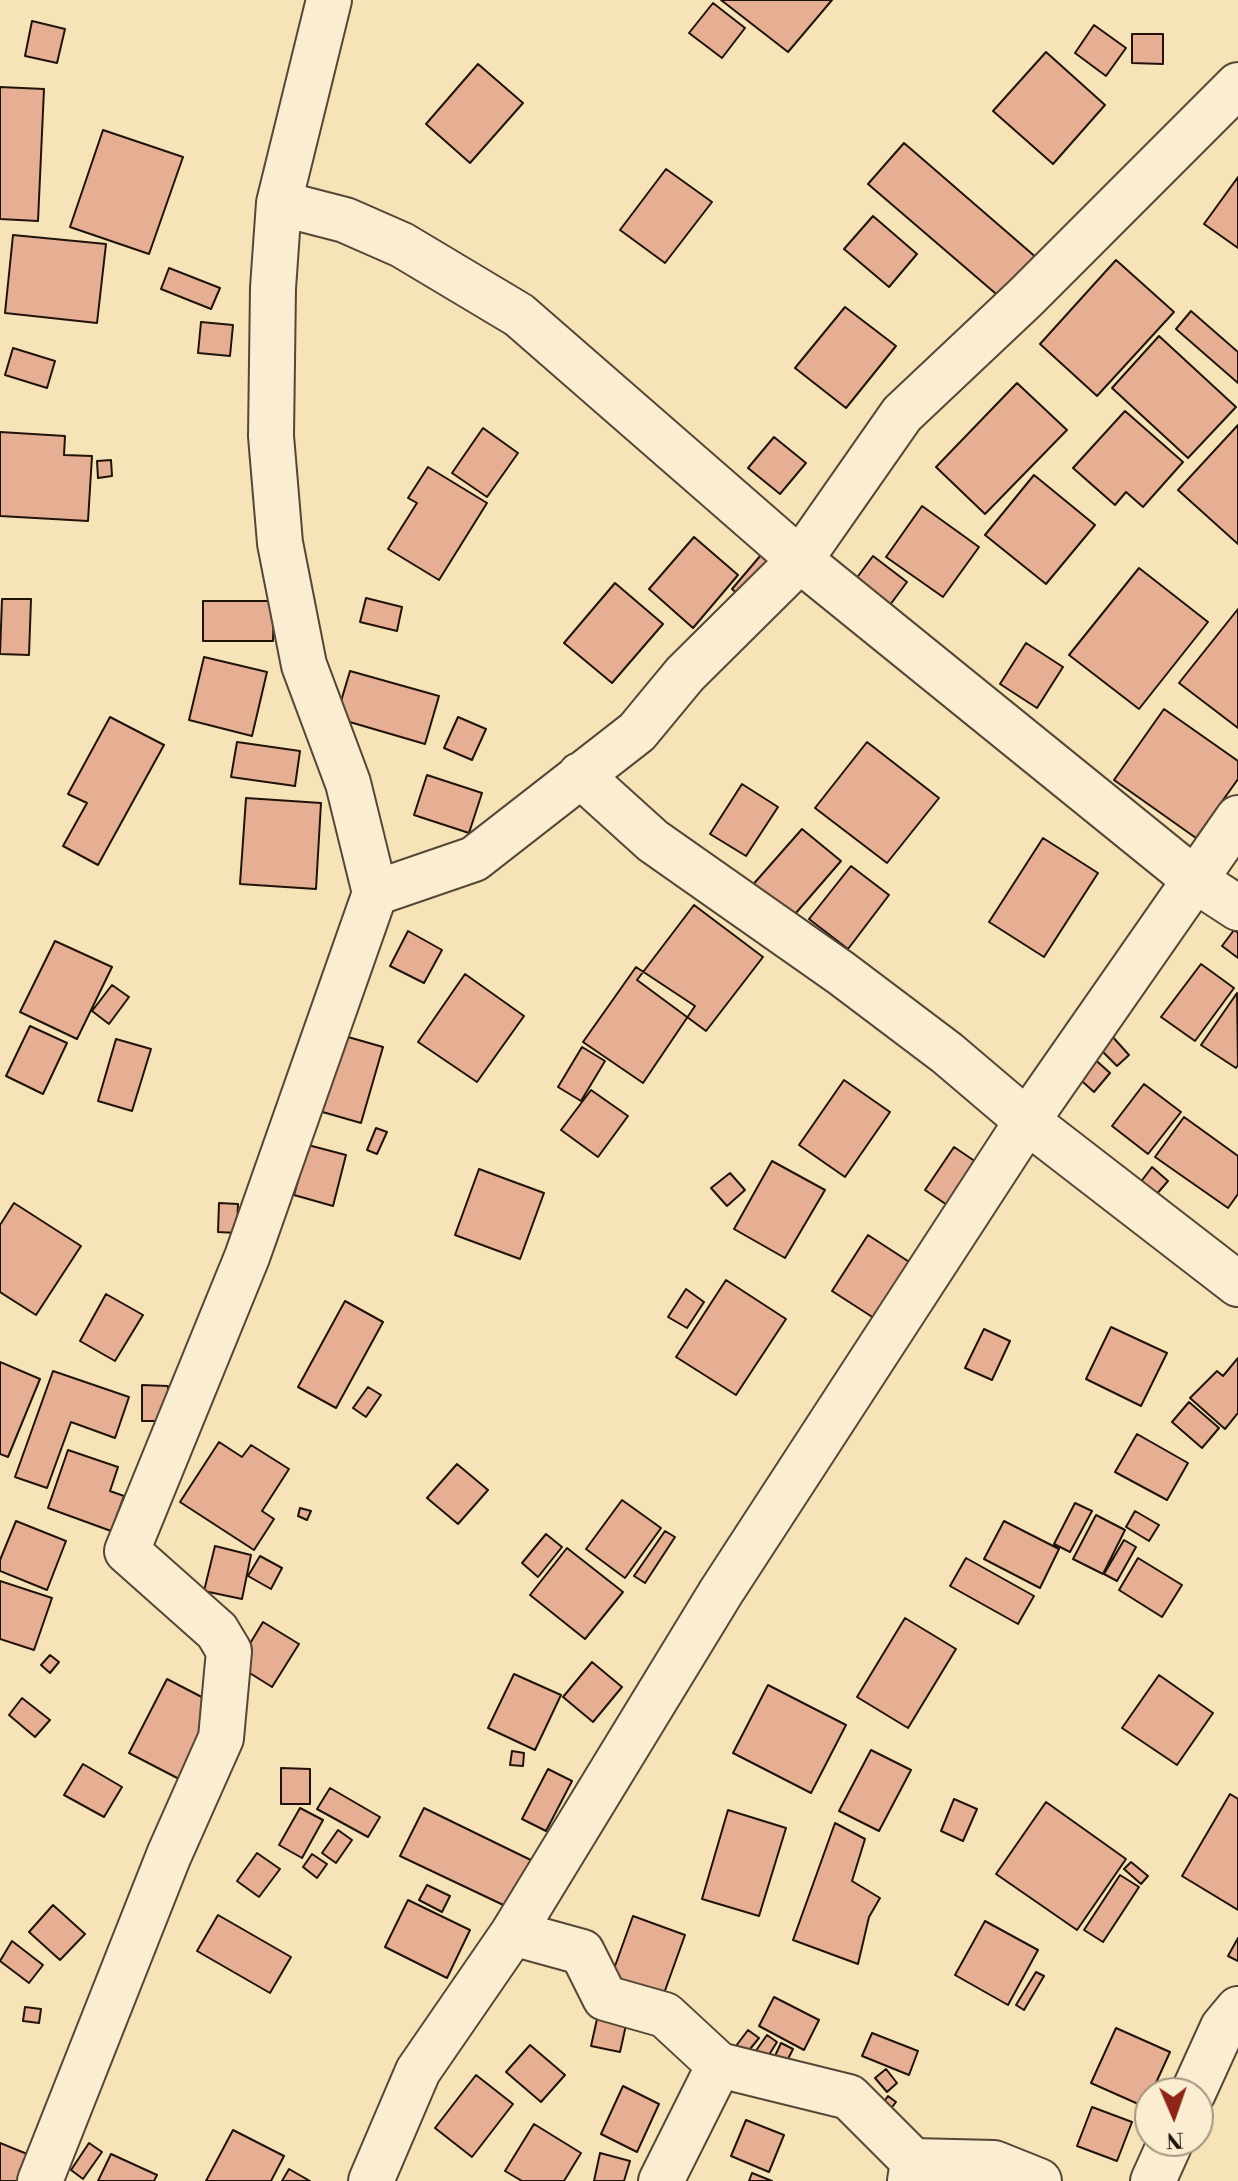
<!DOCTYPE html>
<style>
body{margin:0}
#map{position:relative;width:1238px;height:2181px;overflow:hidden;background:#f7e3b8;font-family:"Libre Bodoni",serif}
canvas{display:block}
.north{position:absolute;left:1134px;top:2077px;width:80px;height:80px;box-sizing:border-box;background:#faedd1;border:2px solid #a29681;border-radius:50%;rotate:178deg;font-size:22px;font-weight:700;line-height:32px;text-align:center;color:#1f130a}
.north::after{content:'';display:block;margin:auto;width:28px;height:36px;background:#8f2418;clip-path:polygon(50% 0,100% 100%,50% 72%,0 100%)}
</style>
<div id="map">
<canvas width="1238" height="2181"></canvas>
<div class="north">N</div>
</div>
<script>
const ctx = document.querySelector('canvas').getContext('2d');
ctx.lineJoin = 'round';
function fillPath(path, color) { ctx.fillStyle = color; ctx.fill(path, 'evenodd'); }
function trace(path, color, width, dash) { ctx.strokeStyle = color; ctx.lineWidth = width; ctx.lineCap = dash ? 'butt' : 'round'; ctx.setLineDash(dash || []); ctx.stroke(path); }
const building = new Path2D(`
 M721,0h111l-44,52z
 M713,3l32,25 -23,30 -33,-25z
 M32,21l33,8 -8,34 -32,-7z
 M1094,25l32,23 -20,28 -31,-23z
 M1132,34h31v30l-31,-1z
 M1046,52l59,53 -52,59 -60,-53z
 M478,64l45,39 -53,60 -44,-39z
 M0,87l44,2 -6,132 -38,-2z
 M103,130l80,27 -34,97 -79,-27z
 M904,143l134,116 -36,40 -134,-115z
 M666,169l46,33 -47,61 -45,-33z
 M1238,177v71l-34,-24z
 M873,216l44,38 -28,33 -45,-38z
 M13,235l93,9 -9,79 -92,-10z
 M1116,260l58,52 -77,84 -57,-52z
 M169,268l51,20 -9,21 -50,-20z
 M845,307l51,39 -50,62 -51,-40z
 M1191,311l47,41v31l-62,-54z
 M201,322l32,3 -3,31 -32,-3z
 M1159,336l77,71 -48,51 -76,-70z
 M13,348l42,13 -8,27 -42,-13z
 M1017,383l50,47 -82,84 -49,-47z
 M1125,411l58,51 -40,45 -17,-15 -11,13 -42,-37z
 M1238,425v119l-60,-54z
 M483,428l35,25 -31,44 -35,-24z
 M0,432l65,4 -1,19 28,1 -4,65 -88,-5z
 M774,437l32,26 -26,31 -32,-26z
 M111,460l1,16 -14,2 -1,-17z
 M428,467l59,36 -48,77 -51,-31 29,-46 -9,-5z
 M1034,475l61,50 -49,59 -61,-49z
 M922,506l57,41 -36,50 -57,-40z
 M694,537l44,38 -45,53 -44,-39z
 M761,555l17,15 -29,34 -17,-15z
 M873,556l34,26 -23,31 -34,-26z
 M1139,568l69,54 -69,87 -70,-54z
 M615,583l48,41 -51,59 -48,-40z
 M366,598l36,9 -5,24 -37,-9z
 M2,599h29l-2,56 -29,-1z
 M203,601h71l-1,40h-70z
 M1238,609v119l-59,-45z
 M1026,643l37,24 -26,41 -37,-24z
 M204,657l63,15 -15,64 -63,-16z
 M350,671l89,25 -14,48 -89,-26z
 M1164,709l74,52v18l-42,59 -82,-58z
 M110,717l54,28 -66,120 -35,-19 24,-43 -19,-9z
 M458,717l28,12 -14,31 -28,-12z
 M237,742l63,9 -5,35 -64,-9z
 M867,742l72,56 -52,65 -72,-55z
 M427,775l55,18 -13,40 -55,-18z
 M742,784l36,23 -32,49 -36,-22z
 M246,798l75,5 -5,86 -76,-5z
 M802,829l39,32 -52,60 -39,-33z
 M1043,838l55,35 -54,84 -55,-35z
 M851,866l38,29 -41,54 -39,-30z
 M694,905l69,52 -57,74 -69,-51z
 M1234,930l4,3v25l-16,-12z
 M408,931l34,19 -18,33 -34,-17z
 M55,941l57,26 -35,72 -57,-27z
 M1201,964l33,24 -39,53 -34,-24z
 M636,967l59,39 -52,77 -60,-41z
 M465,974l59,42 -47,66 -59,-40z
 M112,985l17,12 -20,27 -17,-13z
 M1237,993l1,72 -2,3 -35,-23z
 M30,1026l37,17 -24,51 -37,-18z
 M341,1035l42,12 -22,76 -42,-12z
 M1111,1035l18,20 -12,11 -19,-19z
 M116,1039l35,10 -19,62 -34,-10z
 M582,1047l23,14 -24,40 -23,-14z
 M1090,1055l20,18 -16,19 -20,-18z
 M844,1080l46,32 -45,65 -46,-32z
 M1144,1084l37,28 -33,42 -36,-28z
 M591,1090l37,26 -30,41 -37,-27z
 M1184,1117l54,39v38l-10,14 -73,-51z
 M376,1128l11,4 -10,22 -10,-4z
 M308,1145l38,10 -13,51 -39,-11z
 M954,1147l28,19 -29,43 -28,-19z
 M772,1161l53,29 -40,68 -51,-29z
 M1152,1167l16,14 -19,22 -15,-12z
 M479,1169l65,24 -24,66 -65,-24z
 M730,1173l15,17 -18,16 -16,-18z
 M14,1203l67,43 -45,69 -36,-23v-67z
 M219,1203l19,1 -1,29 -19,-1z
 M868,1235l46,30 -37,55 -45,-29z
 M726,1280l60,39 -50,76 -60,-38z
 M686,1289l18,13 -17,26 -19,-11z
 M106,1294l37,21 -28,46 -35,-20z
 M345,1301l38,21 -47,86 -38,-21z
 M1111,1327l56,26 -26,53 -55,-27z
 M984,1329l26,12 -18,39 -27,-12z
 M1238,1358v55l-13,16 -35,-31 27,-27 6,5z
 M0,1362l40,17 -32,78 -8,-3z
 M53,1371l76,26 -14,41 -44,-16 -24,66 -32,-11z
 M142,1385l26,1v35h-26z
 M368,1387l13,8 -15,22 -13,-9z
 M1189,1402l30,26 -17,20 -30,-26z
 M1137,1434l51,29 -21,37 -52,-28z
 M219,1442l23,15 9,-12 38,24 -27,42 12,8 -20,31 -74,-48z
 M68,1450l50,17 -8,24 14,5 -13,35 -63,-23z
 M457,1464l31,26 -30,34 -31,-26z
 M622,1500l39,28 -36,50 -39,-29z
 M1075,1503l17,8 -22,41 -16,-8z
 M300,1508l11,3 -4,9 -9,-4z
 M1135,1511l24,14 -10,16 -23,-14z
 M1096,1515l29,15 -22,44 -30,-15z
 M16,1521l50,20 -19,49 -47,-19v-11z
 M1004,1521l55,28 -19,39 -56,-29z
 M665,1531l10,6 -30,46 -11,-7z
 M546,1534l16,13 -24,30 -16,-14z
 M1124,1540l12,7 -19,34 -13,-7z
 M215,1546l36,9 -9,44 -38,-8z
 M567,1548l56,44 -38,47 -55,-44z
 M260,1556l22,12 -11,21 -23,-13z
 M966,1558l68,38 -16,28 -68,-38z
 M1138,1558l44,27 -20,32 -43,-27z
 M0,1581l52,17 -18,52 -34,-11z
 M905,1618l51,31 -48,79 -51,-31z
 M263,1622l36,22 -27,43 -35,-22z
 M50,1655l9,7 -9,11 -9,-8z
 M592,1662l30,25 -29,35 -30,-25z
 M514,1674l47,21 -26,55 -47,-22z
 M1159,1675l54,38 -36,52 -55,-37z
 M167,1679l54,28 -38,74 -54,-28z
 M768,1685l78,40 -35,68 -78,-40z
 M22,1698l28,22 -15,17 -26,-22z
 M871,1750l40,20 -32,61 -40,-20z
 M512,1751l12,2 -1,13 -13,-1z
 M83,1764l39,23 -18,30 -40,-22z
 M281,1768l29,1v35h-29z
 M548,1769l24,12 -26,50 -24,-12z
 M330,1788l50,29 -12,20 -51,-28z
 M1230,1794l8,5v111l-56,-34z
 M954,1799l23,10 -14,32 -22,-10z
 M1046,1802l80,57 -49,71 -81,-56z
 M300,1808l23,12 -21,38 -23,-13z
 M424,1808l115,56 -23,47 -116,-55z
 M728,1810l58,18 -27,88 -57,-17z
 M835,1823l30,16 -13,42 28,17 -11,19 -11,47 -65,-24z
 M338,1830l14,10 -16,23 -14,-10z
 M257,1853l23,16 -21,28 -22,-16z
 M312,1854l15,10 -10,14 -14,-11z
 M1131,1862l17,14 -7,8 -17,-15z
 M1120,1875l19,12 -36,55 -19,-12z
 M427,1885l23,11 -8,16 -23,-12z
 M408,1900l62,30 -23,48 -62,-31z
 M53,1905l32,29 -25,26 -31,-28z
 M218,1915l73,42 -21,36 -73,-42z
 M633,1916l52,19 -27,75 -52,-19z
 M985,1921l53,29 -30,55 -53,-30z
 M1238,1938v23l-10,-5z
 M12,1941l31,24 -14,18 -29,-22z
 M1036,1972l8,4 -20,34 -8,-5z
 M774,1997l45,23 -15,30 -45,-24z
 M25,2007l16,2 -2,14 -16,-2z
 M599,2010l29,6 -8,36 -29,-6z
 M1116,2028l54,24 -25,55 -54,-24z
 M748,2030l11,8 -13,16 -10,-8z
 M872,2033l46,18 -9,24 -47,-19z
 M767,2035l10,7 -10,16 -12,-6z
 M781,2043l12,6 -13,26 -11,-6z
 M530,2045l35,30 -24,27 -35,-30z
 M886,2069l11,14 -10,9 -12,-14z
 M476,2075l37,29 -41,53 -37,-29z
 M623,2086l36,18 -22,48 -36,-18z
 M888,2096l8,6 -13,17 -8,-5z
 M1092,2107l40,15 -15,39 -40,-15z
 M746,2120l38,15 -15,37 -38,-16z
 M534,2124l47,29 -17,28h-42l-17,-10z
 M233,2130l51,26 -13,25h-65z
 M0,2143l37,15 -9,23h-28z
 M89,2143l13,9 -19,27 -12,-9z
 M600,2153l30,8 -6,20h-30z
 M111,2154l46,21 -3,6h-56z
 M289,2169l21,12h-28z
 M752,2173l20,8h-23z`);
const minor = new Path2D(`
 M279,203l66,17 57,25 117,70 281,245 395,320 43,28
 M580,775l73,66 188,132 106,80 80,68 211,163
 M375,893l99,-34 163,-127 48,-58 115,-114 102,-146 123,-116 213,-213
 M513,1933l69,19 23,46 60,17 54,50 130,32 64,64
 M1193,2093l30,-66 15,-18
 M40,2181l129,-326 52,-117 8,-87 -12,-20 -90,-80 120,-294 128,-364 -27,-110 -44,-118 -24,-122 -9,-107 2,-148 6,-85 50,-203
 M371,2181l47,-110 95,-138 208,-341 306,-471 211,-303
 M661,2181l58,-116
 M910,2181l3,-20 81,2 45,18
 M1153,2181l18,-40`);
fillPath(building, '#e6af94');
trace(building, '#1f130a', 2);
trace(minor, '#554736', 48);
trace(minor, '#faedd1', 44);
</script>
